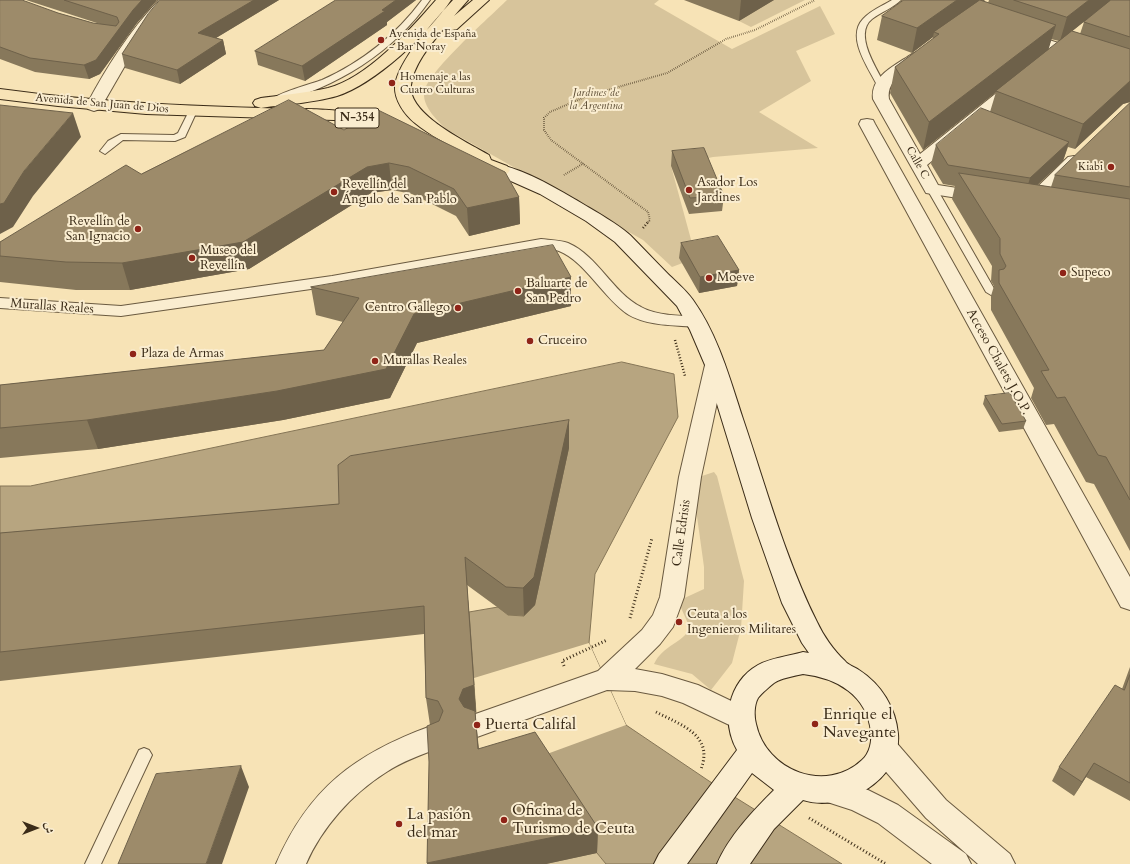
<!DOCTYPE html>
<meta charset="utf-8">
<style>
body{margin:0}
#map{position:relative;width:1130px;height:864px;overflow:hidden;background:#f7e3b6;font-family:Cardo,Amiri,serif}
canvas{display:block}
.north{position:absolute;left:16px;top:808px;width:40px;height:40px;-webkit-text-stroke:3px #faedd0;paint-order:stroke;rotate:90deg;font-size:11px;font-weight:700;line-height:16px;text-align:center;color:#3b2c18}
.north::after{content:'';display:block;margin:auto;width:14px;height:18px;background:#3b2c18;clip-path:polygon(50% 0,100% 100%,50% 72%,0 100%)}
</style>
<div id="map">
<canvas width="1130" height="864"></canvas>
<div class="north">ش</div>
</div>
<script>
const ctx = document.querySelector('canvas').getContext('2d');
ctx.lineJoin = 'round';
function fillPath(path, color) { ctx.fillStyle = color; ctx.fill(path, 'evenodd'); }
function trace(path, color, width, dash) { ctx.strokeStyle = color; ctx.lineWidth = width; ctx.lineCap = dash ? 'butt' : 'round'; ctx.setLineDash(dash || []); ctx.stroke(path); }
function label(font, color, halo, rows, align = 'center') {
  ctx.font = font + ' Cardo,serif'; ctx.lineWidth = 4; ctx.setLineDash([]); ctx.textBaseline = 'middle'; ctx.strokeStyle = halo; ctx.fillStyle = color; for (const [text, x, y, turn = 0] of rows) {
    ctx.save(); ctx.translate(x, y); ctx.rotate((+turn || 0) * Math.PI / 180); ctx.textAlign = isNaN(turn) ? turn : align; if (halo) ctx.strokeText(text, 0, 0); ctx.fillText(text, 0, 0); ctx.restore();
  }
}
const green = new Path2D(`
 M507,0h152l-5,4 78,45 88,-43 15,28 -39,17 15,30 -52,31 59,36 -105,9 -42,9 25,92 -24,9 -29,-27 -197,-111c-9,-9 -23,-22 -22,-36 1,-19 67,-77 83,-93z
 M774,0h31l-54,27 -12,-6z
 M714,472l3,4 27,105 -3,47 -9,35 -21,27 -19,-16 -38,-10c9,-19 29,-21 36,-36l-12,-27 26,-12v-22l-9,-65 7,-26z
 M597,853l9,11h-60z`);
const water = new Path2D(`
 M622,362l52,12 4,43 -83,157 -6,69 37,82 83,56 133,83h-236l-9,-11 -120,-128 -8,-113 29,-5 10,8 16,1 -181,-111 -343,58v-77h30z`);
const pier = new Path2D(`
 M589,643l37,82 -90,33 -55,18 -7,-98z`);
const pathFar2 = new Path2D(`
 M564,175l20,-12
 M648,222l2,-2 -2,-8 -97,-72 -7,-10v-12l6,-6 37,-16 80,-23 59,-34 29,-9 60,-30`);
const pathFar1 = new Path2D(`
 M643,228l6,-7
 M675,340l10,36`);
const path = new Path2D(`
 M630,618l22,-80
 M564,666l-2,-5 45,-21
 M656,712c25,13 58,23 45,57
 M809,818l77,46`);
const service = new Path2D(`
 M422,0h8c-36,52 -94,88 -155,103l-4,-3c6,-7 40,-16 51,-20 39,-17 75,-46 100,-80z
 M892,0h9c-8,8 -20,12 -29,19 -19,15 5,50 13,66l-4,3 -4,-3c-9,-18 -31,-48 -14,-66 7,-8 19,-13 29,-19z
 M193,108l4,3 -12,26 -10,4 -52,-1 -18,14 -5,-3 8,-10 13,-7 53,1 4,-2 11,-22z
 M932,186l5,3 59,103 -1,2 -4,1 -5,-3 -59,-103z
 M144,748l5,2 3,5 -51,109h-16l54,-114z`);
const pedestrian = new Path2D(`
 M541,239c9,1 19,1 27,4 30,13 44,49 73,64 16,9 37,8 54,10l6,1 2,4 -2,4 -6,1c-21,-2 -47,-1 -66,-12 -25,-16 -44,-54 -70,-64 -5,-2 -12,-2 -18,-2l-209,37 -211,30 -121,-8v-10l121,8 211,-30z`);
const minor = new Path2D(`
 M159,0h15l-24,27 -16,23 -34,59 -6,2 -6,-2 -2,-3c20,-38 43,-75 73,-106z
 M1021,31l109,35v10l-114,-38 -2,-3 2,-3z
 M917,52l5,2 3,3 -3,3c-14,10 -36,19 -33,39l31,55 89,-71h12l2,3 -96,79 11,20 51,8 3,4 -3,4 -6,1 -57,-9 -53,-94c-3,-23 23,-34 39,-45z
 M867,119l6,1 2,4 255,453v33l-9,-3 -262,-483 2,-4z
 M1074,156l6,1 3,4 -3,4 -45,44 -6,1 -6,-1 -3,-4 3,-4 45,-44z
 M884,737l10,3 52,60 64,54 5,10h-37l-52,-46 -52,-60 -4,-9 4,-9z
 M828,777l40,13 30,15 68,49 5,10h-39l-54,-41 -26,-13 -34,-11 -4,-9 4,-9z`);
const tertiary = new Path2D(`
 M715,358l7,2 3,5 -24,112 -17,120 -11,30 -13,17 -25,25 27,5 36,11 52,25 4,8 -4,8 -10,4 -57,-27 -21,-7 -27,-5 -28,-1 -130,47 -10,-4 -4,-8 4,-8 131,-46 44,-41 11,-15 7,-18 19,-120 26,-112 3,-5z
 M431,726l10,3 4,9 -4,9c-19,8 -39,14 -56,26 -33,21 -63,54 -79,91h-30c33,-76 79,-110 155,-138z`);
const secondary = new Path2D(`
 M501,165c29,7 56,24 82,39 15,9 33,19 47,31 12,12 24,25 36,37 9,9 20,18 27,28 25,35 37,79 50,119 23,68 42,139 74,203 6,13 17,29 28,39 3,4 10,6 14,9 22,14 37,38 39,64 4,46 -55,79 -95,66l-29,29 -24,35h-33c12,-28 36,-53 57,-74l-22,-17 -65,91h-33l5,-10 78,-104c-16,-29 -9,-68 21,-85 13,-7 31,-9 45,-13l6,1 -7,-10 -20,-40 -30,-85 -47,-153 -15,-35 -13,-24 -62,-64 -29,-21 -46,-27 -45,-20 -3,-4 3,-4zM803,674c34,4 64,21 68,58 1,9 -1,21 -9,28 -36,34 -96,11 -106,-36 -2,-8 -2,-19 2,-26 4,-5 11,-11 16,-15 7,-5 20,-7 29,-9z`);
const trunk = new Path2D(`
 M436,0h15c-22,33 -76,84 -114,96 -24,7 -51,8 -76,12l-6,-2 -2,-3 2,-3 6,-2c22,-3 45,-5 67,-10 39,-10 82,-58 108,-88z
 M453,0h15l-14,16 19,-16h16l-32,29 -5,1 -7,-3c-13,16 -31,36 -34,58 -4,29 56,57 78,70l2,5 16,6 3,4 -3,4c-14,3 -33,-8 -46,-13l-3,-4 4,-4c-15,-10 -33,-18 -47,-30 -10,-8 -21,-23 -20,-37 2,-24 41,-68 58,-86z
 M0,89c101,14 203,18 305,20 18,0 84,4 93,18l-2,4 -6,1 -21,-7 -35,-5 -188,-6 -88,-8 -58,-7z`);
const wall = new Path2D(`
 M0,0l58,13 35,10 7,1 -74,-24h131l-20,23 -37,51 -11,5 -54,-7 -35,-13z
 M160,0h119l-63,38 7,2 3,14 -46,30 -55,-16 -3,-14z
 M336,0h80l-29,22v3l-82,56 -47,-16 -3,-14z
 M684,0h90l-35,21z
 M902,0h83l-2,1 5,2 1,-3h141v102l-7,2 -48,45 -7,-2 -5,14 -25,24 13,2 4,-12 75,-72v448l-36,-67 -8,-2 -32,-58 -8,1 -15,-27 3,-10 -43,-78v-14l3,-10 -3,-5 1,-15 -40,-67 3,-13 -12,-2 -12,-20 5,-19 54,-33 6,-20 -73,58 -33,-57 5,-26 38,-28v-2l-21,16 -35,-13 5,-24 21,-15zM1106,4l-22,18 -4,12 -8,-3zM1051,39l8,2 -11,9z
 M344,130l175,67 1,27 -51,12 -13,-20 -44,-22 -20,-4 -21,3 -122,76 -119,21h-54l-76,-8v-40l141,-68z
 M672,151l52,45 -2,15 -33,3 -18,-48z
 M681,243l58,27 -2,16 -38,7 -20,-35z
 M571,277v29l-154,37 -27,55 -107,22 -185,29 -98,9v-73l324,-35 19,-28 -27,-7 -5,-28z
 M985,396l41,25 -3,8 -24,3 -16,-28z
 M569,448l-34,157 -11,11 -16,-1 -41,-30 9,127h-1l4,37 119,79 -1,25 -51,11h-119l3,-139 -4,-27 -2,-64 -424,47v-148l339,-29z
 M1130,667v134l-44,-24 -12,19 -22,-15 7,-14 63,-78z`);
const shadedWall = new Path2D(`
 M142,0h15l-20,23 -37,51 -11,5 -5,-14z
 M254,0h25l-78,47 -3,-14z
 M396,0h20l-29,22v3l-82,56 -3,-15z
 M741,0h33l-35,21z
 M957,0h28l-47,34 -4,-2 -1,5 -21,16 5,-25z
 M1089,0h22l-51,41 7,-24z
 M1056,25l-8,26 -125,99 6,-28z
 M223,40l3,14 -46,30 -3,-14z
 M1130,81v21l-7,2 -48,45 8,-25z
 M73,113l8,24 -48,59 -20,31 -13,7v-30l24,-33z
 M1069,142l-6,19 -39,36 6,-19z
 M389,163l3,27 -21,3 -122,76 -119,21 -8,-27 245,-96z
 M519,197l1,27 -51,12 -2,-28z
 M739,270l-2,16 -38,7 1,-16z
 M571,277v29l-154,37 -27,55 -107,22 -185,29 -11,-29 190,-29 137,-77z
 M569,420v28l-34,157 -11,11 -1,-28z
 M465,557l11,155h-1l6,64 -22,-77z
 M1094,763l-8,14 -12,19 8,-14z
 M241,766l8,21 -27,77h-16z
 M598,828l-1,25 -51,11h-119v-1z`);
const building = new Path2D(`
 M0,0h22l36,13 35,10 23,3 3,-4 -2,-5 -53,-17h78l-9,10 -37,50 -12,5 -54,-7 -30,-11z
 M160,0h94l-56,33 25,7 -46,30 -55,-16 26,-40z
 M336,0h60l-14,10 3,1 -83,55 -47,-15z
 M904,0h53l-40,28 -35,-12z
 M980,0l76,25 -127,97 -34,-55 44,-33 -5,-2z
 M1014,0h75l-22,17z
 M1111,0h19v37l-46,-15z
 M1072,31l58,18v32l-47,43 -87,-33z
 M289,100l55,30 34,-20 127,62 14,25 -52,11 -13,-19 -45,-22 -20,-4 -22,4 -124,75 -121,21 -56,-1 -66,-6v-14l126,-77 15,9z
 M1130,103v84l-75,-12z
 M0,105l73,8 -49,58 -20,32 -4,1z
 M981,108l88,34 -39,36 -82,-13 -12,-20z
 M704,148l20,48 -34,2 -18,-47z
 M959,173l171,26v301l-24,-43 -8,-2 -33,-58 -8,1 -16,-27 8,-1 -50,-87v-13l5,-1 2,-3 -6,-12v-15z
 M718,236l21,34 -39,7 -19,-34z
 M553,245l18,32 -157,37 -28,55 -109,22 -190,29 -87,8v-43l324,-35 35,-52 -48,-11z
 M1010,393l16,28 -24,3 -17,-28z
 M569,420l-35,157 -11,11 -17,-1 -41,-30 9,128 -11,4 -4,10 5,8 11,4 3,38 57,-17 63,96 -171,35 2,-101 -2,-36 12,-5 4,-10 -5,-10 -12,-3 -2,-92 -424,46v-119l339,-29 -1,-39 12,-9z
 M1130,675v108l-36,-20 -12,19 -23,-15 56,-82 9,5z
 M241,766l-35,98h-88l38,-90z`);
const markers = [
 [381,40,4,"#8f2418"],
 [392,83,4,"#8f2418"],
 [1111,167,4,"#8f2418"],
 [689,190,4,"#8f2418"],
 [334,192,4,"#8f2418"],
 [138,229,4,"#8f2418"],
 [192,258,4,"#8f2418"],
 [1063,273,4,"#8f2418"],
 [709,278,4,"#8f2418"],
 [518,291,4,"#8f2418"],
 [458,308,4,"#8f2418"],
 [530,341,4,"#8f2418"],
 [133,354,4,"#8f2418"],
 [375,361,4,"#8f2418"],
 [679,622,4,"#8f2418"],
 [815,724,4,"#8f2418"],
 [477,725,4,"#8f2418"],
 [504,820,4,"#8f2418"],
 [399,824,4,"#8f2418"]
];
const farPoinames = [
 ["Avenida de España",389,34],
 ["- Bar Noray",389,47],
 ["Homenaje a las",400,77],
 ["Cuatro Culturas",400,90],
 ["Kiabi",1103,167,"right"]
];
const farParknames = [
 ["Jardines de",596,93],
 ["la Argentina",596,106]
];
const farStreetnames = [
 ["Avenida de San Juan de Dios",102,104,5],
 ["Calle C",917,163,60]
];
const shields = [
 [357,118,44]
];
const shieldNames = [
 ["N-354",357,118]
];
const poiNames = [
 ["Asador Los",697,183],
 ["Jardines",697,198],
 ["Revellín del",342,185],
 ["Ángulo de San Pablo",342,200],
 ["Revellín de",130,222,"right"],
 ["San Ignacio",130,237,"right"],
 ["Museo del",200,251],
 ["Revellín",200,266],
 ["Supeco",1071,273],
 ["Moeve",717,278],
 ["Baluarte de",526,284],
 ["San Pedro",526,299],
 ["Centro Gallego",450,308,"right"],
 ["Cruceiro",538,341],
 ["Plaza de Armas",141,354],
 ["Murallas Reales",383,361],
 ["Ceuta a los",687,615],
 ["Ingenieros Militares",687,630]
];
const streetNames = [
 ["Murallas Reales",52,307,4],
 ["Acceso Chalets J.O.P.",998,362,61],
 ["Calle Edrisis",682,533,-82]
];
const nearPoinames = [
 ["Enrique el",823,715],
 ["Navegante",823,733],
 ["Puerta Califal",485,725],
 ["Oficina de",512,811],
 ["Turismo de Ceuta",512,829],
 ["La pasión",407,815],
 ["del mar",407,833]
];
fillPath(green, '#d7c49b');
fillPath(water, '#b7a580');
trace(water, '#857556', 1);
fillPath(pier, '#f7e3b6');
trace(service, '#6a5a40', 2);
trace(pedestrian, '#6a5a40', 2);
trace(minor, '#6a5a40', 2);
trace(tertiary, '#6a5a40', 2);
trace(secondary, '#3b2c18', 2);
trace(trunk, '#3b2c18', 2);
trace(pathFar2, '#3b2c18', 2, [0.5, 1.5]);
trace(pathFar1, '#3b2c18', 2.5, [1, 2]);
trace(path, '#3b2c18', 3, [1, 2.5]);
fillPath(service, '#faedd0');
fillPath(pedestrian, '#faedd0');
fillPath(minor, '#faedd0');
fillPath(tertiary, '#faedd0');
fillPath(secondary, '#faedd0');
fillPath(trunk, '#f7e3b6');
fillPath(wall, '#87785b');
fillPath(shadedWall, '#6e614a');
fillPath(building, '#9d8b6a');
trace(building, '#6e614a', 1);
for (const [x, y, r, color] of markers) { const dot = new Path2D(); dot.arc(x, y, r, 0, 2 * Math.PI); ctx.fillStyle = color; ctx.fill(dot); trace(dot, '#faedd0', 1.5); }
label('11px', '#3b2c18', '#faedd0', farPoinames, 'left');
label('italic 11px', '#5a4a32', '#faedd0', farParknames);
label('11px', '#3b2c18', '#faedd0', farStreetnames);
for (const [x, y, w] of shields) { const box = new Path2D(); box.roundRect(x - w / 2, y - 10, w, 20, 3); ctx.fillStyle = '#faedd0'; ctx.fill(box); trace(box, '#3b2c18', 1); }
label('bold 12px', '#3b2c18', null, shieldNames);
label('13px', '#3b2c18', '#faedd0', poiNames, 'left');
label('13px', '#3b2c18', '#faedd0', streetNames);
label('16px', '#3b2c18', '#faedd0', nearPoinames, 'left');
</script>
